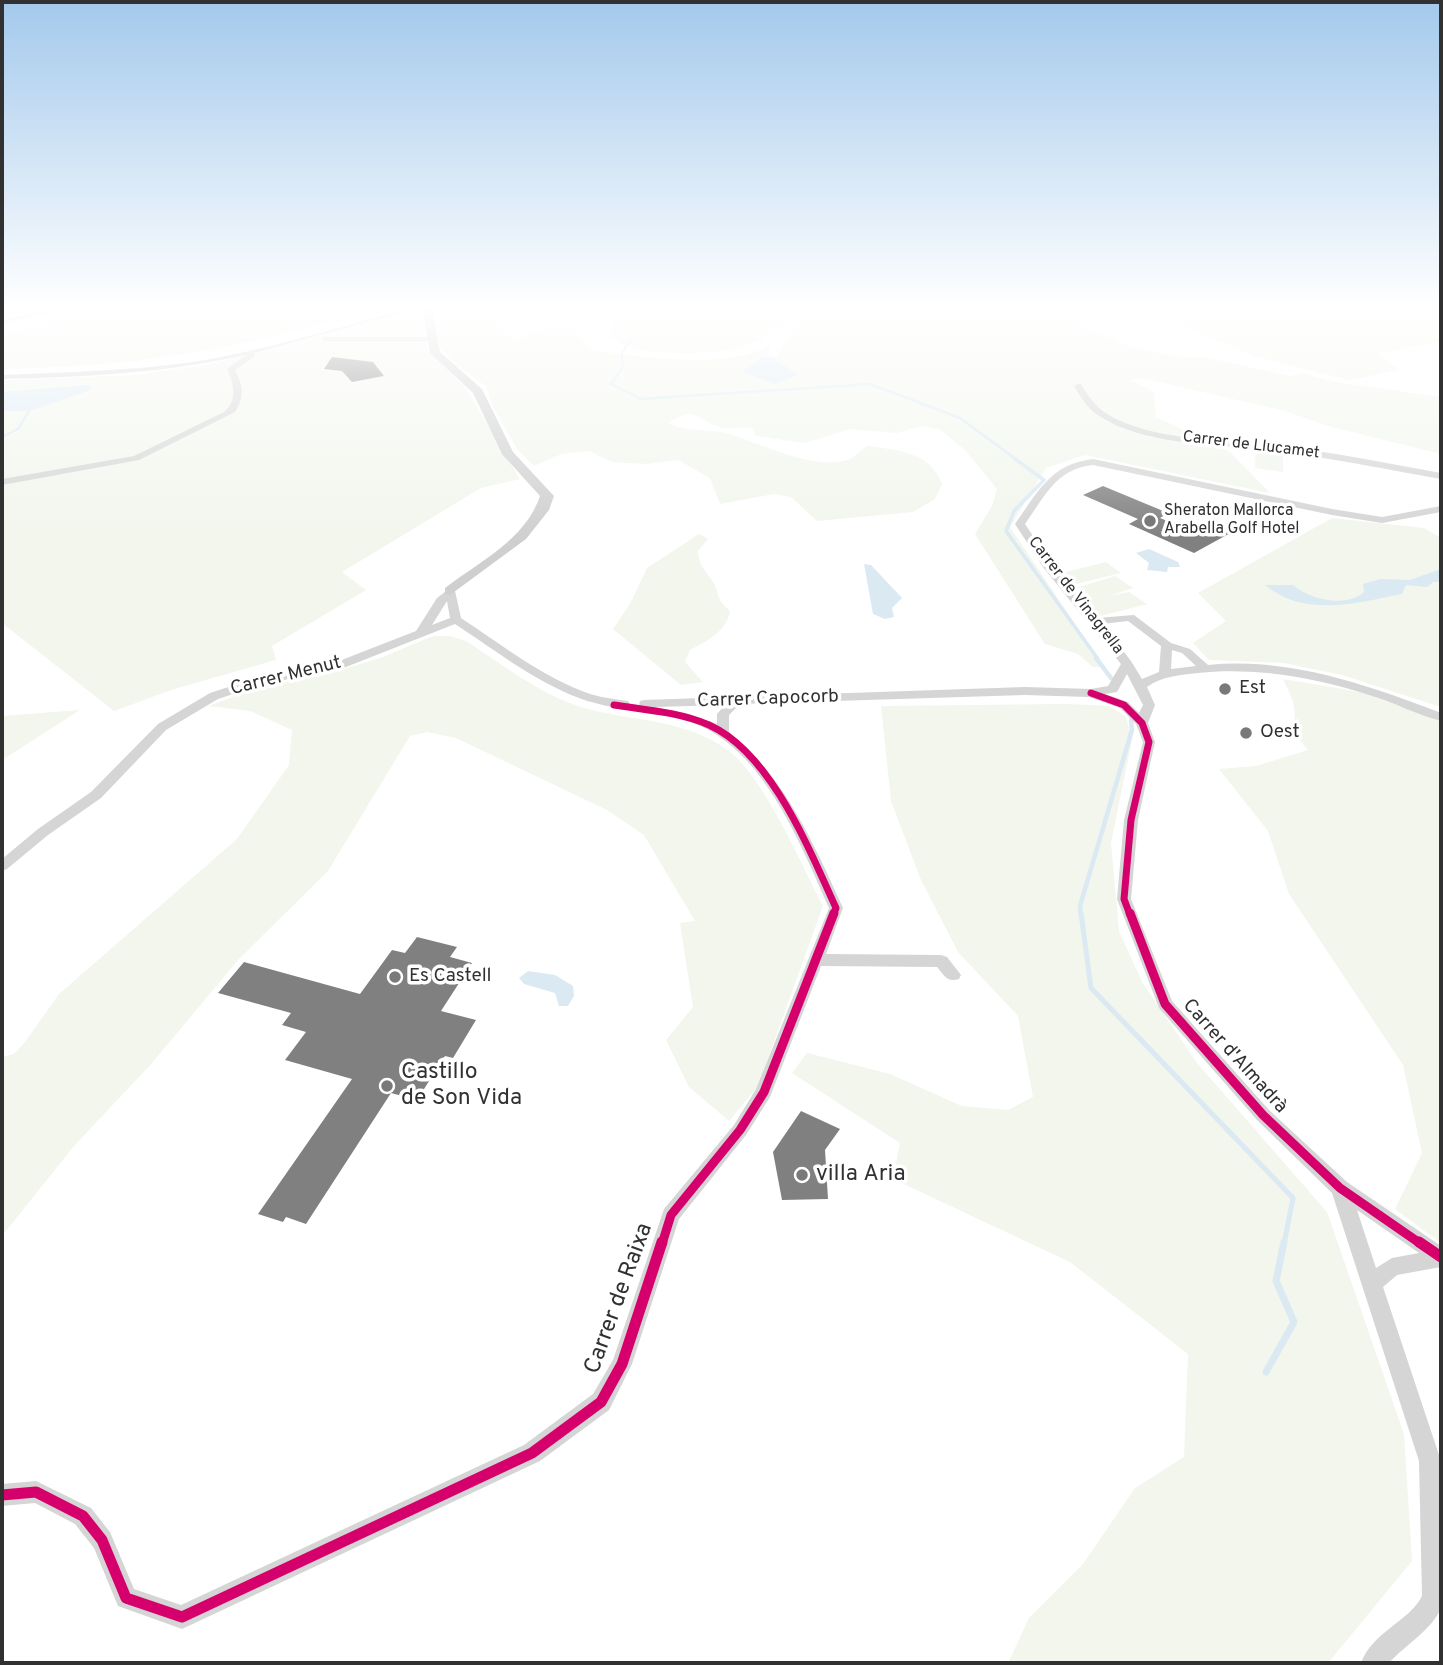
<!DOCTYPE html>
<meta charset="utf-8">
<style>
body{margin:0}
#map{position:relative;width:1443px;height:1665px;overflow:hidden;background:#fff;font-family:Overpass,sans-serif}
canvas{display:block}
.frame{position:absolute;inset:0;border:4px solid #313131;pointer-events:none}
</style>
<div id="map">
<canvas width="1443" height="1665"></canvas>
<div class="frame"></div>
</div>
<script>
const ctx = document.querySelector('canvas').getContext('2d');
ctx.lineJoin = 'round';
function fillPath(path, color) { ctx.fillStyle = color; ctx.fill(path, 'evenodd'); }
function trace(path, color, width, dash) { ctx.strokeStyle = color; ctx.lineWidth = width; ctx.lineCap = dash ? 'butt' : 'round'; ctx.setLineDash(dash || []); ctx.stroke(path); }
function label(font, color, halo, rows, align = 'center') {
  ctx.font = font + ' Overpass,sans-serif'; ctx.lineWidth = 7; ctx.setLineDash([]); ctx.textBaseline = 'middle'; ctx.strokeStyle = halo; ctx.fillStyle = color; for (const [text, x, y, turn = 0] of rows) {
    ctx.save(); ctx.translate(x, y); ctx.rotate((+turn || 0) * Math.PI / 180); ctx.textAlign = isNaN(turn) ? turn : align; if (halo) ctx.strokeText(text, 0, 0); ctx.fillText(text, 0, 0); ctx.restore();
  }
}
const green = new Path2D(`
 M141,305h246c-28,11 -58,17 -88,25 -101,26 -192,37 -297,39v-35z
 M618,305h200c-24,5 -39,25 -61,36 -31,16 -89,13 -124,8 -8,-2 -16,-8 -24,-13z
 M858,305h192l14,5 9,11 56,25 44,10 35,2 82,18 12,-3 32,9 107,15v57l-113,-28 -43,-15 -139,-32 -16,1 24,12 2,25 74,35 40,41 -185,-38 -39,13 -36,59 94,140h-11l-15,-13 -33,-10 -70,-110 17,-28 5,-17 -32,-39 -26,-21 -18,-3 -24,7 -47,-4 -46,14 -48,-7 -4,-8c-9,-2 -25,2 -33,-1 -25,-9 -24,-22 -51,-4 20,10 41,5 62,11 32,10 86,38 120,25 6,-3 12,-10 17,-13 30,4 63,5 75,38l-7,15 -22,13 -96,9 -26,-24 -17,-3 -54,10 -10,-26 -32,-18 -32,4 -34,-2 -23,-11 -28,3 -27,12 -17,-17 -24,-42 -7,-21 -30,-21 -18,-21v-17l7,-10 34,-8 36,31 21,-10 37,-3 15,21 10,3c47,6 135,20 174,-8l-4,12 10,2c4,-17 25,-39 42,-46l-5,12h7l4,-9z
 M1110,305h331v37l-64,11 22,17 -50,10 -96,-24 -68,-29 -1,-6z
 M386,318l36,3 6,30 38,37 54,91 -39,9 -139,84 24,18 -94,56 4,14 -102,29 -60,22 -112,-88v-243l135,-5 78,-12z
 M1256,448l27,4v20l-28,-4z
 M1332,518l92,10 17,10v169l-99,-32 -58,-12 -75,-3 -16,-17 33,-22 -28,-28z
 M699,534l9,5 -10,12c1,16 7,18 15,31 8,14 1,15 17,29 -3,20 -23,30 -40,39l-5,12 18,20 -22,3 -68,-56 17,-25 17,-36z
 M1106,562l15,11 -45,11 -14,-11z
 M1115,576l18,12 -24,8 20,-4 18,12 -46,12 -17,-13 6,-3 -17,-11z
 M433,636h17l16,5c31,20 62,44 96,59 54,24 117,13 167,51 36,28 72,113 94,155l-65,180 -29,35 -40,-34 -23,-47 27,-33 -13,-84 15,-2 -51,-86 -37,-25 -151,-72 -29,-6 -17,4 -82,135 -90,89 -86,103 -78,83 -72,90v-179l12,-3 11,-12 34,-48 178,-155 52,-74 3,-35 -42,-19 -41,-5 47,-18 65,-12 62,-19z
 M1283,679l77,13 81,29v522l-46,-34 27,-56 -19,-88 -114,-171 -21,-63 -49,-62 37,-3 52,-16c-20,-25 -11,-15 -14,-43 -1,-9 -7,-19 -11,-28z
 M1068,704l41,2 17,11 6,23 -21,103 8,88 23,51 55,81 130,149 77,222 8,127 -84,102h-320l21,-45 54,-54 52,-76 49,-31 4,-103 -118,-92 -177,-83 7,-36 -108,-70 15,-20 83,21 72,32 46,4 25,-13 -15,-81 -60,-64 -37,-72 -30,-79 -10,-95z
 M80,710l-78,50v-44z`);
const water = new Path2D(`
 M762,357h9l27,18 -23,9 -32,-12z
 M89,385l2,5 -62,21h-27v-19z
 M1149,549l29,13 2,5h-12l-1,5 -20,-2 2,-7 -13,-10z
 M864,564l7,1 31,33 -10,10 2,9 -9,2 -12,-5z
 M1441,569v13h-8l-6,5 -21,-2 -4,9c-46,9 -97,24 -137,-9h28c17,15 53,23 71,7l-1,-8 18,-5 29,1z
 M528,971l27,4 18,11 1,10 -6,10h-9l-4,-13 -31,-9 -5,-6z`);
const streamFar4 = new Path2D(`
 M631,339l-9,14 1,14 -12,17 30,15 229,-15 90,34 57,42
 M2,437l16,-8 11,-18`);
const streamFar3 = new Path2D(`
 M1015,459l29,21 -30,31 -8,20 92,128`);
const streamFar2 = new Path2D(`
 M1096,658l15,20
 M1081,915l-1,-9 52,-176 -1,-10`);
const streamFar1 = new Path2D(`
 M1081,913l10,75 202,210 -9,46`);
const stream = new Path2D(`
 M1266,1372l28,-50 -18,-41 8,-39`);
const building = new Path2D(`
 M332,357l41,5 11,14 -32,6 -10,-11 -18,-2z
 M1103,486l65,27 -8,5 37,15 19,-10 18,8 -40,22 -65,-29 9,-5 -55,-24z
 M417,937l40,10 -7,10 22,6 -31,48 35,9 -23,38 -8,-2 -28,44 -26,-7 -85,131 -20,-7 -3,5 -25,-8 94,-135 -67,-19 21,-28 -24,-7 9,-12 -73,-20 26,-31 116,32 32,-44 13,3z
 M801,1111l39,18 -15,21 3,49 -46,1 -9,-48z`);
const street = new Path2D(`
 M74,305h13l-85,18v-4z
 M420,305h11l-177,48v4l-19,13c8,15 10,27 0,42l-96,48 -137,25v-6l132,-23 90,-44c14,-11 10,-28 3,-43l19,-14c-81,18 -162,22 -244,24v-4c64,-3 127,-4 191,-13 76,-12 152,-37 227,-57z
 M326,337h106l4,2 -4,2h-109v-4z
 M1078,384h3c9,15 17,26 33,34 49,24 110,21 163,28 55,6 110,17 164,27v6c-52,-9 -105,-20 -157,-27 -54,-8 -131,-5 -178,-32 -16,-8 -23,-19 -32,-34z
 M1093,459l239,50 50,8 59,-11v6l-59,11 -50,-8 -239,-50c-37,4 -48,31 -68,59l26,39 46,55 37,-3 37,28 19,6 18,16c80,-8 160,20 233,48v8c-23,-6 -44,-17 -66,-24 -58,-19 -116,-30 -177,-24 -18,2 -36,3 -51,14l8,18 -7,18 7,19 -17,78 -7,79 41,102 97,109 78,72 94,64v21l-44,8 -14,12 58,174v147c-10,23 -35,36 -52,55h-28c11,-31 49,-42 61,-67l-3,-135 -87,-268 -75,-73 -98,-112 -42,-109 7,-79 19,-78 -7,-18 -16,-16 -31,-11 -64,-2 -285,9 -11,11v17c56,45 85,112 114,176l-17,46 115,1 6,2 14,18 -2,4c-12,4 -15,-4 -22,-12l-116,-1 -51,131 -24,38 -67,84 -47,145 -23,46 -69,51 -358,168 -64,-23 -24,-58 -19,-24 -40,-21 -33,3v-22l34,-3 55,27 19,24 24,57 47,16 343,-160 69,-51 20,-34 51,-151 70,-84 22,-36 73,-181c-26,-58 -57,-137 -112,-173 -40,-27 -94,-20 -138,-37 -45,-17 -84,-48 -124,-74l-109,43 -86,18 -42,14 -52,31 -65,68 -53,37 -41,34 -5,2v-12l36,-30 53,-37 67,-68 52,-31 43,-14 86,-18 77,-30 21,-33 13,-10 5,3 6,27c41,27 83,60 129,76 13,4 25,5 38,7l2,3 9,1 1,-4 4,-1 381,-13 66,2 17,-3 13,-22 -78,-97 -28,-43c23,-32 35,-60 78,-65zM447,601l3,17 -18,7zM1128,621l33,25 -2,26 -17,7 -11,-18 -29,-37zM1172,650l10,3 14,13 -25,3zM1127,674l16,31 -4,8 -11,-11 -23,-8 12,-2zM725,705l-8,9v10l-28,-10 -34,-7zM1357,1210l62,43 -27,5 -16,10z`);
const secondary = new Path2D(`
 M425,305h10l-2,8 7,39 42,37 31,63 41,44 -5,14 -23,29 -76,56 -5,-1v-6c34,-26 81,-49 95,-92l-38,-42 -29,-61 -43,-40 -7,-40z`);
const cyclewayFar2 = new Path2D(`
 M1091,693l33,12 18,18 7,19 -18,78 -7,79 6,16
 M614,705c32,5 65,7 95,20 62,28 100,124 127,183l-3,7`);
const cyclewayFar1 = new Path2D(`
 M1130,913l35,91 98,111 77,73 81,56
 M662,1244l9,-29 69,-85 24,-38 70,-179`);
const cycleway = new Path2D(`
 M1419,1242l22,15
 M2,1495l34,-3 47,24 19,24 24,58 56,19 350,-164 69,-51 21,-38 40,-122`);
const markers = [
 [1150,521,7,"#797979"],
 [1225,689,7,"#797979"],
 [1246,733,7,"#797979"],
 [395,977,7,"#797979"],
 [387,1086,7,"#797979"],
 [802,1175,7,"#797979"]
];
const farStreetnames = [
 ["Carrer de Llucamet",1251,446,7],
 ["Carrer de Vinagrella",1075,596,52]
];
const farPoinames = [
 ["Sheraton Mallorca",1164,512],
 ["Arabella Golf Hotel",1164,530]
];
const streetNames = [
 ["Carrer Menut",286,677,-14],
 ["Carrer Capocorb",768,700,-2],
 ["Carrer d'Almadrà",1234,1057,48]
];
const poiNames = [
 ["Est",1239,689],
 ["Oest",1260,733],
 ["Es Castell",409,977]
];
const nearPoinames = [
 ["Castillo",401,1073],
 ["de Son Vida",401,1099],
 ["villa Aria",816,1175]
];
const nearStreetnames = [
 ["Carrer de Raixa",620,1299,-70]
];
fillPath(green, '#f2f6ed');
fillPath(water, '#dbe9f3');
trace(streamFar4, '#dbe9f3', 2.5);
trace(streamFar3, '#dbe9f3', 3.5);
trace(streamFar2, '#dbe9f3', 4.5);
trace(streamFar1, '#dbe9f3', 5);
trace(stream, '#dbe9f3', 7);
fillPath(building, '#808080');
fillPath(street, '#d5d5d5');
fillPath(secondary, '#cfcfcf');
trace(cyclewayFar2, '#d6006c', 7);
trace(cyclewayFar1, '#d6006c', 9);
trace(cycleway, '#d6006c', 11);
const sky = ctx.createLinearGradient(0, 0, 0, 538);
sky.addColorStop(0, '#a3c9ec');
sky.addColorStop(0.57, '#fff');
sky.addColorStop(1, '#ffffff00');
ctx.fillStyle = sky;
ctx.fillRect(0, 0, 1443, 538);
for (const [x, y, r, color] of markers) { const dot = new Path2D(); dot.arc(x, y, r, 0, 2 * Math.PI); ctx.fillStyle = color; ctx.fill(dot); trace(dot, '#fff', 2.5); }
label('16px', '#313131', '#fff', farStreetnames);
label('16px', '#313131', '#fff', farPoinames, 'left');
label('19px', '#313131', '#fff', streetNames);
label('19px', '#313131', '#fff', poiNames, 'left');
label('23px', '#313131', '#fff', nearPoinames, 'left');
label('23px', '#313131', '#fff', nearStreetnames);
</script>
